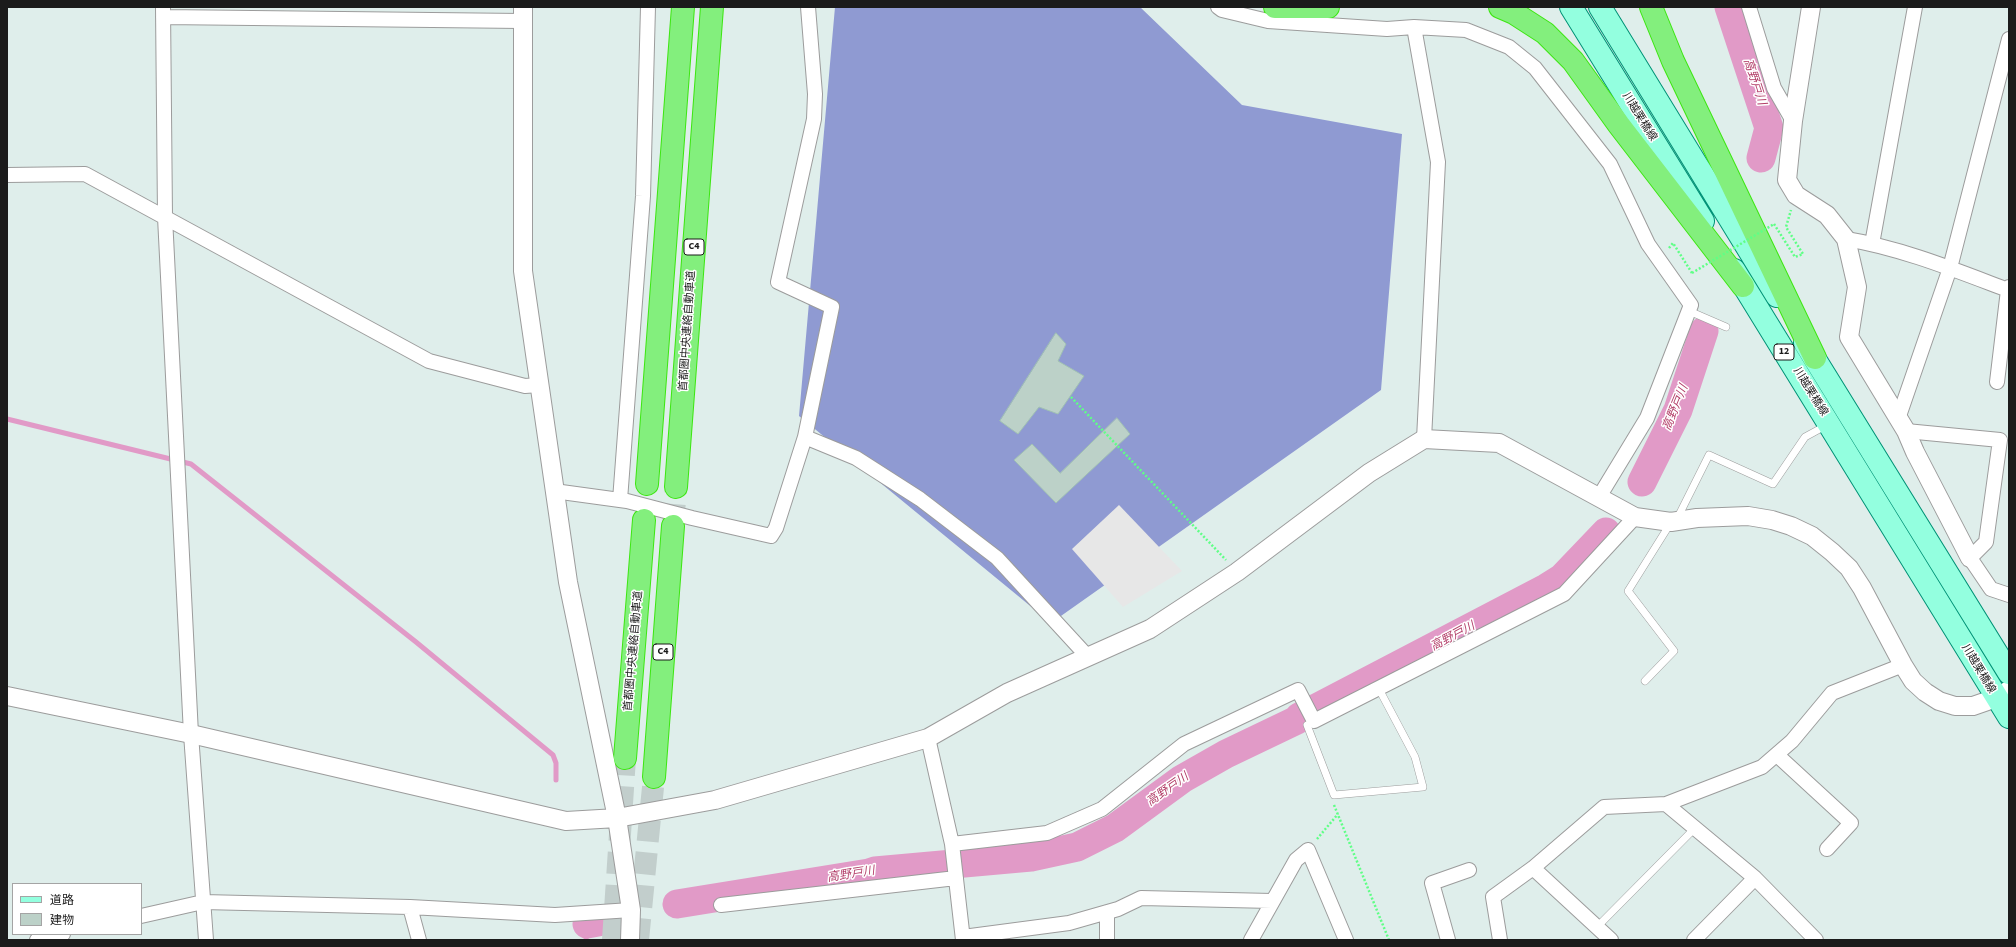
<!DOCTYPE html>
<meta charset="utf-8">
<style>
body{margin:0}
#map{position:relative;width:2016px;height:947px;overflow:hidden;background:#dfeeeb;font-family:"Source Sans 3","Noto Sans JP",sans-serif}
canvas{display:block}
.frame{position:absolute;inset:0;border:8px solid #1b1b1b;pointer-events:none}
.legend{position:absolute;left:12px;top:883px;width:130px;height:52px;box-sizing:border-box;background:#fff;border:1px solid #a4a4a4;margin:0;padding:5px 7px;list-style:none;font-size:12px;color:#1b1b1b}
.legend li{display:flex;align-items:center;gap:8px;height:20px}
.legend b{width:20px;border:1px solid #a4a4a4}
</style>
<div id="map">
<canvas width="2016" height="947"></canvas>
<div class="frame"></div>
<ul class="legend">
<li><b style="height:5px;background:#93ffdf"></b>道路</li>
<li><b style="height:11px;background:#bcd1c8"></b>建物</li>
</ul>
</div>
<script>
const ctx = document.querySelector('canvas').getContext('2d');
ctx.lineJoin = 'round';
function fillPath(path, color) { ctx.fillStyle = color; ctx.fill(path, 'evenodd'); }
function trace(path, color, width, dash) { ctx.strokeStyle = color; ctx.lineWidth = width; ctx.lineCap = dash ? 'butt' : 'round'; ctx.setLineDash(dash || []); ctx.stroke(path); }
function label(font, color, halo, rows, align = 'center') {
  ctx.font = font + ' "Source Sans 3","Noto Sans JP",sans-serif'; ctx.lineWidth = 3; ctx.setLineDash([]); ctx.textBaseline = 'middle'; ctx.strokeStyle = halo; ctx.fillStyle = color; for (const [text, x, y, turn = 0] of rows) {
    ctx.save(); ctx.translate(x, y); ctx.rotate((+turn || 0) * Math.PI / 180); ctx.textAlign = isNaN(turn) ? turn : align; if (halo) ctx.strokeText(text, 0, 0); ctx.fillText(text, 0, 0); ctx.restore();
  }
}
const forest = new Path2D(`
 M835,7h305l102,98 160,29 -21,256 -330,233 -252,-207z`);
const parking = new Path2D(`
 M1119,505l63,66 -59,36 -51,-58z`);
const stream = new Path2D(`
 M7,419l184,45 225,178 137,113 3,8v17
 M586,940l1,-16`);
const river = new Path2D(`
 M1729,7l40,121 -8,30
 M1642,482l36,-72 26,-79
 M677,904l192,-31 6,-2 156,-14 46,-10 38,-19 67,-49 44,-25 71,-34 2,-3 247,-129 16,-10 44,-46
 M587,924l11,-2`);
const building = new Path2D(`
 M1056,333l10,11 -8,17 26,15 -26,38 -19,-7 -21,27 -18,-13z
 M1117,418l13,16 -74,69 -42,-43 18,-16 28,29z`);
const motorwayTunnel = new Path2D(`
 M673,526l3,-39
 M613,940l12,-182
 M638,940l16,-163`);
const path = new Path2D(`
 M1774,224l21,33 8,-3 -17,-27 5,-17
 M1669,248l4,-5 19,30
 M1071,397l155,163
 M1334,805l55,135
 M1317,839l21,-25`);
const service = new Path2D(`
 M1689,311l37,16
 M1677,519l32,-64 64,29 32,-47 22,-12
 M1645,681l29,-30 -46,-60 42,-67
 M1314,721l-7,4 27,70 89,-8 -8,-30 -36,-68
 M1597,927l98,-99`);
const minor = new Path2D(`
 M163,7l2,210 26,517 15,206
 M808,7l7,87 -1,25 -36,163 54,25 -27,130 51,21 64,41 77,59 91,99
 M1218,7l4,3 46,11 119,8 27,-2 24,135 -14,277
 M1749,7l25,81 19,33
 M163,17l359,4
 M1414,27l52,3 43,17 26,21 75,96 38,80 43,61 -44,113 -48,79
 M7,175l78,-1 344,187 96,25 14,-1
 M1846,239c55,9 109,31 162,51l1,-3
 M1872,244l43,-237
 M1997,382l11,-92
 M1898,419l52,-151 59,-229
 M1906,431l94,9 -14,102 -16,16 21,31 18,6
 M554,491l73,10 65,17 79,18 5,-8 29,-91
 M620,500l23,-304 5,-189
 M928,738l24,106 11,96
 M1777,755l74,68 -24,26
 M1666,804l96,-37 30,-26 40,-48 71,-28
 M952,844l95,-11 55,-24 82,-65 114,-54 16,31 250,-127 71,-77
 M1533,868l78,72
 M721,905l235,-27
 M410,907l9,33
 M141,916l62,-14 207,5 145,8 76,-5
 M963,937l106,-14 49,-14 23,-11 131,3
 M37,940l26,-6
 M1107,940v-28
 M1251,940l45,-80 12,-10 38,90
 M1448,940l-16,-57 37,-13
 M1500,940l-7,-43 40,-29 71,-61 62,-3 89,74 61,62
 M1694,940l61,-62`);
const tertiary = new Path2D(`
 M523,7v264l45,311 49,236 14,92 -1,30
 M1811,7l-18,114 -6,59 9,15 31,20 19,24 11,48 -8,50 57,94 9,21 55,106
 M7,696l184,38 375,87 51,-3 98,-18 213,-62 79,-45 143,-64 87,-57 132,-99 55,-34 75,4 136,74 36,5 26,-4 51,-2 24,4 19,6 21,10 20,16 17,16 13,20 41,77 10,16 12,11 14,9 16,5h18l23,-8 13,-8`);
const primary = new Path2D(`
 M1571,7l132,214
 M1600,7l177,289
 M1734,270l275,447
 M1805,343l204,330`);
const motorway = new Path2D(`
 M1275,7h53
 M1500,7l14,6 31,20 28,28 46,64 124,161
 M1651,7l22,54 142,297
 M647,484l36,-477
 M676,487l36,-480
 M625,758l19,-238
 M654,777l19,-251`);
const pathBridge = new Path2D(`
 M1692,273l82,-49`);
const shields = [
 [694,247,20],
 [1784,352,20],
 [663,652,20]
];
const shieldNames = [
 ["C4",694,247],
 ["12",1784,352],
 ["C4",663,652]
];
const streetNames = [
 ["川越栗橋線",1639,117,58],
 ["首都圏中央連絡自動車道",688,331,-86],
 ["川越栗橋線",1810,392,58],
 ["首都圏中央連絡自動車道",634,651,-85],
 ["川越栗橋線",1978,669,59]
];
const waterNames = [
 ["高野戸川",1754,82,72],
 ["高野戸川",1676,408,-68],
 ["高野戸川",1453,637,-28],
 ["高野戸川",1168,790,-35],
 ["高野戸川",851,875,-9]
];
fillPath(forest, '#8f9ad2');
fillPath(parking, '#e7e7e7');
trace(stream, '#e19ac7', 5);
trace(river, '#e19ac7', 29);
fillPath(building, '#bcd1c8');
trace(building, '#a0c1b3', 1);
trace(motorwayTunnel, '#c2cecc', 22, [22, 11]);
trace(service, '#9c9c9c', 8);
trace(minor, '#9c9c9c', 16);
trace(tertiary, '#9c9c9c', 20);
trace(primary, '#009276', 24);
trace(motorway, '#3de612', 24);
trace(path, '#5fff86', 2.5, [2, 2]);
trace(service, '#fff', 7);
trace(minor, '#fff', 14);
trace(tertiary, '#fff', 18);
trace(primary, '#93ffdf', 22);
trace(motorway, '#83ef7d', 22);
trace(pathBridge, '#5fff86', 2.5, [2, 2]);
for (const [x, y, w] of shields) { const box = new Path2D(); box.roundRect(x - w / 2, y - 8, w, 16, 3); ctx.fillStyle = '#fff'; ctx.fill(box); trace(box, '#1b1b1b', 1); }
label('bold 10px', '#1b1b1b', null, shieldNames);
label('11px', '#1b1b1b', '#fff', streetNames);
label('italic 12px', '#b33f69', '#fff', waterNames);
</script>
